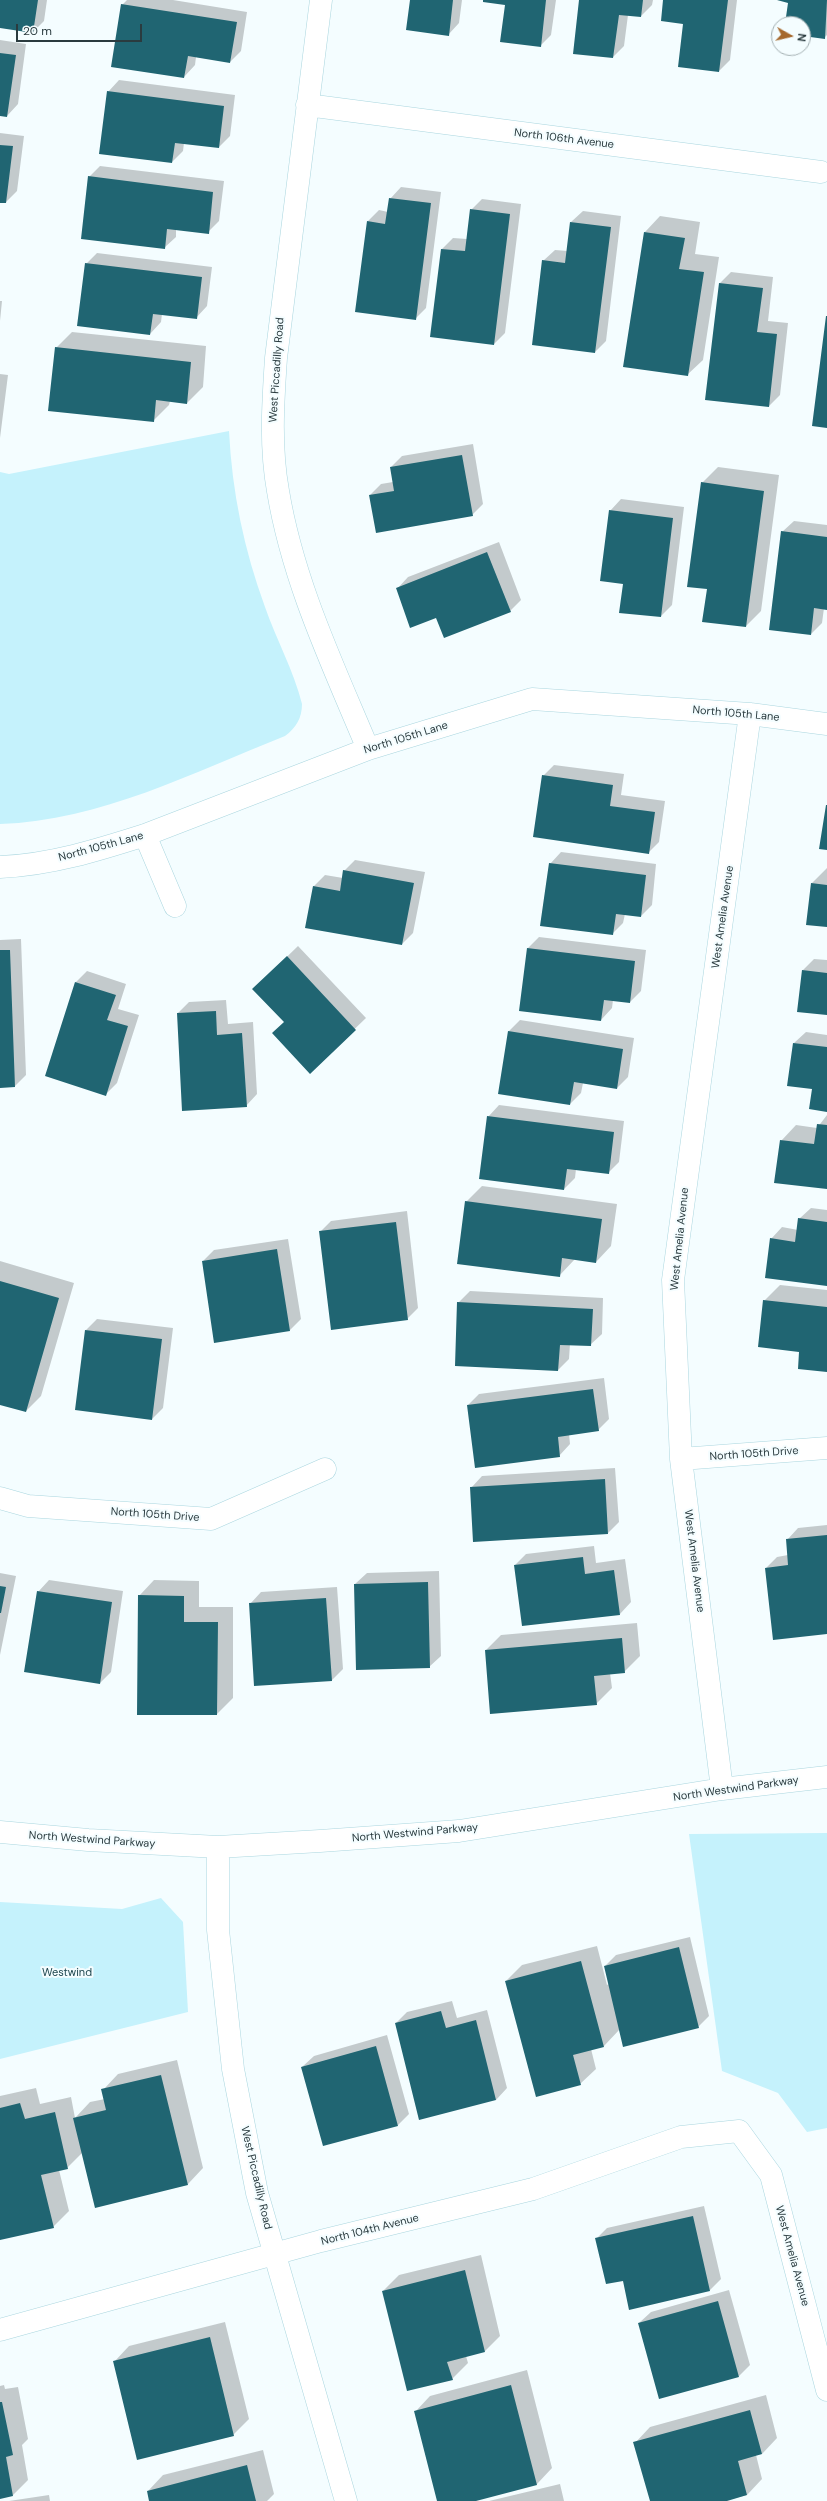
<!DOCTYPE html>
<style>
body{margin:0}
#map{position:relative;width:827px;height:2501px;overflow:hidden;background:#f4fdff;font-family:"DM Sans",sans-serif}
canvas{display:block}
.north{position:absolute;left:771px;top:16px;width:40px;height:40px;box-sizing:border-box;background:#f4fdff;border:1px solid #a3afb2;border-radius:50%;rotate:98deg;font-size:11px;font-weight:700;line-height:16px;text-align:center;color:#2a3b3f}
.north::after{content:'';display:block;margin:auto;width:14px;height:18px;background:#a5682c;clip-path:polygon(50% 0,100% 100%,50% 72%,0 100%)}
.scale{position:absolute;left:16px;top:24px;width:126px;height:18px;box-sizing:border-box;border:2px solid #2a3b3f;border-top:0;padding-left:5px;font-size:12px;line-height:14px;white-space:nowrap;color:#2a3b3f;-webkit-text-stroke:3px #f4fdff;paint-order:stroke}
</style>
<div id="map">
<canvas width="827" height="2501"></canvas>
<div class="north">N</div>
<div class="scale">20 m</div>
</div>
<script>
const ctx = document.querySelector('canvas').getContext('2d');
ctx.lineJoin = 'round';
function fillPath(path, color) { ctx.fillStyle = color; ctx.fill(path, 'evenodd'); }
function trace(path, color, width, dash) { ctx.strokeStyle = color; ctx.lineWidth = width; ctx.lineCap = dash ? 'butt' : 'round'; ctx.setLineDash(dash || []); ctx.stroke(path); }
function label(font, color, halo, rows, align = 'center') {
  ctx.font = font + ' "DM Sans",sans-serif'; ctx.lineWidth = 4; ctx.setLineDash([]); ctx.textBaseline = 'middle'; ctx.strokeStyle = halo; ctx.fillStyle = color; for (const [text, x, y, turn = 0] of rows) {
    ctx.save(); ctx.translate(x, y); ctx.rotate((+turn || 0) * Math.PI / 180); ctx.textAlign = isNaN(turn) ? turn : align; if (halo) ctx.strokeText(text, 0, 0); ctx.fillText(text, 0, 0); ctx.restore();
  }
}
const green = new Path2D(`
 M229,431c3,61 15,119 36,176 11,32 29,64 37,97 0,14 -6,24 -17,32 -91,36 -185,85 -285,88v-352l9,2z
 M827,1833v295l-20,4 -29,-39 -56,-22 -33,-237z
 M161,1898l22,24 5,90 -188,47v-157l122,7z`);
const shadow = new Path2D(`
 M0,0h47l-3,21 -11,11 -33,-5z
 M127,0h46l74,12 -6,39 -11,11 -34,-5 -1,8 -11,12 -62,-72z
 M411,0h51l-3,23 -11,12z
 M484,0h72l-5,35 -11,11 -34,-42z
 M580,0h73l-1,5 -11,11 -13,-1 -4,31 -11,11z
 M664,0h73l-7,60 -11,11z
 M777,0h50v35l-3,3 -21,-3v-11h-17l3,-22z
 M0,40l26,4 -8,60 -11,12 -7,-1z
 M119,80l116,15 -5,41 -11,11 -35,-4 -1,8 -11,11 -64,-70z
 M0,133l24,3 -7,55 -11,11h-6z
 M100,166l124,15 -5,40 -11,11 -32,-3v8l-12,11 -75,-71z
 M401,187l40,5 -15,116 -11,11 -47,-98 11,-11 9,2 2,-13z
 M482,199l39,5 -16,129 -11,11 -63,-8 11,-87 11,-11 14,1 4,-29z
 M583,211l38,5 -15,125 -11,11 -52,-91 12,-11 13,1 3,-29z
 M660,216l40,6 -5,32 24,3 -16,103 -16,15 -63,-9 21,-134z
 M97,253l115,14 -5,39 -11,12 -34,-4 -1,8 -11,12 -64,-70z
 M731,272l42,5 -5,44 20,2 -8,72 -11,11 -49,-123z
 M0,301h2l-2,20z
 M72,332l134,14 -3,41 -16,16 -17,-2 -1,4 -16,16 -97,-73z
 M0,374l8,1 -8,63z
 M473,444l10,60 -11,11 -102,-20 11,-11 12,-2 -2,-15 11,-11z
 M718,467l61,8 -18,136 -15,15 -38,-38 -6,-105z
 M621,499l63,8 -12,98 -11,11 -41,-4 4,-29 -14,-72z
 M794,521l33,4v84l-3,-1 -2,15 -11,11 -29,-102z
 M499,542l22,58 -11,11 -74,5 -39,-27 11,-12z
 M554,765l70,9 -3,21 44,6 -6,41 -11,11 -105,-77z
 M561,852l95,12 -4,41 -11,11 -16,-2 -2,9 -11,11 -62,-70z
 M355,860l70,12 -12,61 -11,11 -96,-17 8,-41 11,-11 18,3 1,-7z
 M827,868v58l-15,-43z
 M539,937l107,13 -5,41 -11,11 -17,-2 -1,8 -11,12 -81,-10 8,-62z
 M21,939l5,136 -11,11 -15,1v-147z
 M298,946l68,72 -56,54 -45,-94z
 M814,959l13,1v54l-24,-44z
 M87,971l39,13 -8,25 21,6 -22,68 -12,12 -59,-20 30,-93z
 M226,1000l2,24 25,-2 4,72 -11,12 -68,-93 11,-11z
 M520,1020l114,18 -6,39 -11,11 -34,-5 -2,10 -11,11 -71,-11 10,-62z
 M806,1032l21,3v76l-14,-23 -19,-45z
 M499,1105l125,16 -5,41 -11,11 -32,-4 -1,9 -11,11 -76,-72z
 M827,1115v73l-46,-47 15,-16 21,3z
 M482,1186l135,18 -6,42 -15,16 -21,-3 -16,17 -93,-74z
 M811,1208l16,2v75l-56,-46 11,-12 16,3 1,-11z
 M407,1211l11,97 -11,11 -87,-87 11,-11z
 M288,1239l13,80 -11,11 -75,12 -12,-81 11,-11z
 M0,1261l74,22 -33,113 -15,15 -26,-7z
 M780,1285l47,5v81l-26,-20 -37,-50z
 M470,1291l133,7 -1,36 -12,11 -20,-1 -1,15 -11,11 -100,-67z
 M97,1319l76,9 -10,80 -11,11 -66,-89z
 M604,1378l5,41 -11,11 -29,4 1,10 -11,12 -91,-51 11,-11z
 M615,1468l4,54 -11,11 -137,-45 11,-12z
 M827,1525v108l-61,-65 11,-11 11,-2 -1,-15 11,-12z
 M594,1546l2,17 29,-4 6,43 -11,12 -105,-49 11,-11z
 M439,1571l2,85 -12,11 -74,-83 12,-11z
 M0,1573l16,3 -16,79z
 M49,1580l74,11 -12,81 -11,11 -62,-91z
 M154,1580l45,1v26h34v91l-16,16h-79l1,-118z
 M337,1587l6,82 -11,11 -82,-76 11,-12z
 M637,1623l3,33 -16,16 -14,1 2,15 -16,16 -110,-54 15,-15z
 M690,1937l19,79 -11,11 -78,2 -16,17 -13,3 5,20 -16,15 -74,-103 16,-16 75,-19 10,39 2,-1 -4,-18 11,-11z
 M452,2001l5,17 30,-8 20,78 -11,12 -100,-77 11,-11z
 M387,2035l22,79 -11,11 -96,-58 12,-11z
 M177,2060l26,108 -15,16 -105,-32 -16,16 -8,2 10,41 -16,16 -53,12v-143l36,-8 4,16 31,-7 4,21 15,-16 15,-3 -2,-9 15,-16z
 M704,2206l17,73 -11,11 -80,19 -6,-29 -28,-41 11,-11z
 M481,2255l19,81 -15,15 -19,5 2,7 -16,16 -69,-88 16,-16z
 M729,2290l21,75 -11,11 -100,-53 12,-11z
 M225,2322l24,97 -16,16 -119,-73 15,-16z
 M527,2370l25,98 -15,16 -64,17h-35l-23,-89 15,-16z
 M4,2385l1,4 13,-2 10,52 -6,6 6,35 -15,15 -13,3v-112z
 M766,2395l11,43 -15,16 -6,1 6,24 -15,16 -23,6h-73l-16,-58 15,-16z
 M263,2450l11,44 -7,7h-117l-2,-10 15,-16z
 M560,2484l4,17h-75z
 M49,2495l1,6h-41z`);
const building = new Path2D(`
 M0,0h38l-5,33 -33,-5z
 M410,0h43l-4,36 -43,-6z
 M483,0h63l-5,47 -41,-5 5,-37 -22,-3z
 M579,0h64l-2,17 -22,-2 -6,43 -40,-4z
 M663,0h65l-9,72 -41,-5 5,-43 -22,-3z
 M777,0h50l-2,39 -22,-3v-12h-18l3,-21z
 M121,4l116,18 -7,41 -42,-7 -4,22 -73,-11z
 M0,53l16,2 -9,62 -7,-1z
 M107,91l117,15 -5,42 -44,-5 -3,20 -73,-9z
 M0,145l13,1 -7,57h-6z
 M88,176l125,16 -4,42 -42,-5 -2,20 -84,-10z
 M389,198l42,5 -15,117 -61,-8 12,-91 18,3z
 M470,209l40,5 -16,131 -64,-8 11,-88 24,2z
 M570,222l41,5 -16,126 -63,-8 10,-85 23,3z
 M644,232l41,6 -6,31 25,3 -16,104 -65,-9z
 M85,263l117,14 -5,42 -44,-5 -3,21 -73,-9z
 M719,283l44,5 -6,44 20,2 -8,73 -64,-7z
 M826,316h1v112l-15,-2z
 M55,347l136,15 -4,42 -31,-4 -2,22 -106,-11z
 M462,455l11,61 -97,17 -7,-38 25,-4 -4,-24z
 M701,482l63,9 -18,136 -44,-5 5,-33 -20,-2z
 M609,510l64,8 -12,99 -42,-4 4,-29 -23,-3z
 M781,531l46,6v73l-13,-2 -3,27 -42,-5z
 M487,552l24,60 -67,26 -8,-20 -26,10 -14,-40z
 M542,775l71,10 -3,21 45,6 -6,42 -116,-17z
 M826,805h1v45l-8,-1z
 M549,863l97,12 -5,42 -25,-3 -3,21 -73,-9z
 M343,870l71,13 -12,62 -97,-17 8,-42 27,5z
 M811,883l16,2v42l-21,-2z
 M527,948l108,13 -5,42 -26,-3 -3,21 -82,-10z
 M0,950h10l5,137 -15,1z
 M287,956l69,74 -46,44 -38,-41 12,-11 -32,-33z
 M802,970l25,3v42l-30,-3z
 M75,982l41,13 -9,25 21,6 -22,70 -61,-20z
 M216,1011l1,24 25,-2 5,74 -65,4 -5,-98z
 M508,1031l115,18 -6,40 -43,-7 -4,23 -72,-11z
 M793,1043l34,4v65l-18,-3 3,-20 -25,-3z
 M487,1116l127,16 -5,42 -42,-5 -3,21 -85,-11z
 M817,1124l10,1v64l-53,-6 6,-43 34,4z
 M465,1201l137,18 -6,44 -34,-5 -2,19 -103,-13z
 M798,1218l29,4v64l-62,-8 5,-40 25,4z
 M396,1222l12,98 -77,10 -12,-99z
 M277,1249l13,82 -76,12 -12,-82z
 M0,1281l59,17 -33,114 -26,-7z
 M763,1300l64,7v65l-29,-3 1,-17 -41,-5z
 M457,1302l136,7 -2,37 -31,-1 -2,26 -103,-5z
 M85,1330l77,9 -10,81 -77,-10z
 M593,1389l6,42 -41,6 2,20 -85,11 -8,-63z
 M605,1479l3,55 -135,8 -3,-55z
 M827,1535v99l-54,6 -8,-72 23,-3 -2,-26z
 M583,1557l2,17 29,-4 6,45 -98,11 -8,-61z
 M428,1582l2,86 -74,2 -2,-86z
 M0,1586l6,1 -5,26h-1z
 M37,1591l75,11 -12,82 -76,-12z
 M138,1595l46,1v26h34l-1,93h-80z
 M326,1598l6,83 -78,5 -5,-83z
 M622,1638l3,35 -31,3 3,29 -107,9 -5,-64z
 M679,1947l20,81 -76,19 -19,-81z
 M581,1961l23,86 -31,8 8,30 -45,12 -31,-116z
 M441,2011l5,17 30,-8 20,80 -77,20 -24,-97z
 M376,2046l22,80 -75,20 -22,-79z
 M161,2075l27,110 -93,23 -22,-90 33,-8 -5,-21z
 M20,2103l5,16 30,-7 13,57 -27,6 13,53 -54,12v-132z
 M693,2216l17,75 -81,19 -6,-29 -17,3 -11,-46z
 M465,2270l20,82 -38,10 6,18 -46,11 -25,-100z
 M718,2301l21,76 -80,22 -21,-76z
 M210,2337l24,99 -97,24 -24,-99z
 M511,2385l26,100 -61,16h-39l-23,-90z
 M0,2402h2l11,53 -7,2 7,39 -13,3z
 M750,2410l12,44 -24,7 9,34 -20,6h-77l-17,-59z
 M247,2465l9,36h-107l-2,-10z`);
const minor = new Path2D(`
 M321,0l-45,358c-3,44 -6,89 2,133 15,91 55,174 90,258
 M307,105l514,67
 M145,835l30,71
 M0,867c50,-2 98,-17 145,-32l223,-86 164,-50 218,15 77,10
 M681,1459l146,-11
 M0,1498l28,8 183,13 114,-50
 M722,1789l-41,-330 -8,-179 77,-566
 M0,1832l88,8 130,7 102,-6 139,-10 263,-42 105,-12
 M218,1847v83l15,139 24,124 89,308
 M0,2330l321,-89 212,-52 148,-52 58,-6 32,44 56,215`);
const streetNames = [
 ["North 106th Avenue",564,139,7],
 ["West Piccadilly Road",277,370,-86],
 ["North 105th Lane",736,714,5],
 ["North 105th Lane",406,738,-17],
 ["North 105th Lane",101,847,-15],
 ["West Amelia Avenue",723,917,-82],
 ["West Amelia Avenue",680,1239,-84],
 ["North 105th Drive",754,1454,-4],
 ["North 105th Drive",155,1515,4],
 ["West Amelia Avenue",694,1561,83],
 ["North Westwind Parkway",736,1789,-8],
 ["North Westwind Parkway",415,1833,-5],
 ["North Westwind Parkway",92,1840,4],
 ["West Piccadilly Road",256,2178,77],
 ["North 104th Avenue",370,2230,-14],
 ["West Amelia Avenue",792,2256,75]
];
const parkNames = [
 ["Westwind",67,1973]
];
fillPath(green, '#c5f2fc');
fillPath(shadow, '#0003');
fillPath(building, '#206572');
trace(minor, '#aad6df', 23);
trace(minor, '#fff', 22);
label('11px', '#2a3b3f', '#f4fdff', streetNames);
label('11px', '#204850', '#f4fdff', parkNames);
</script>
